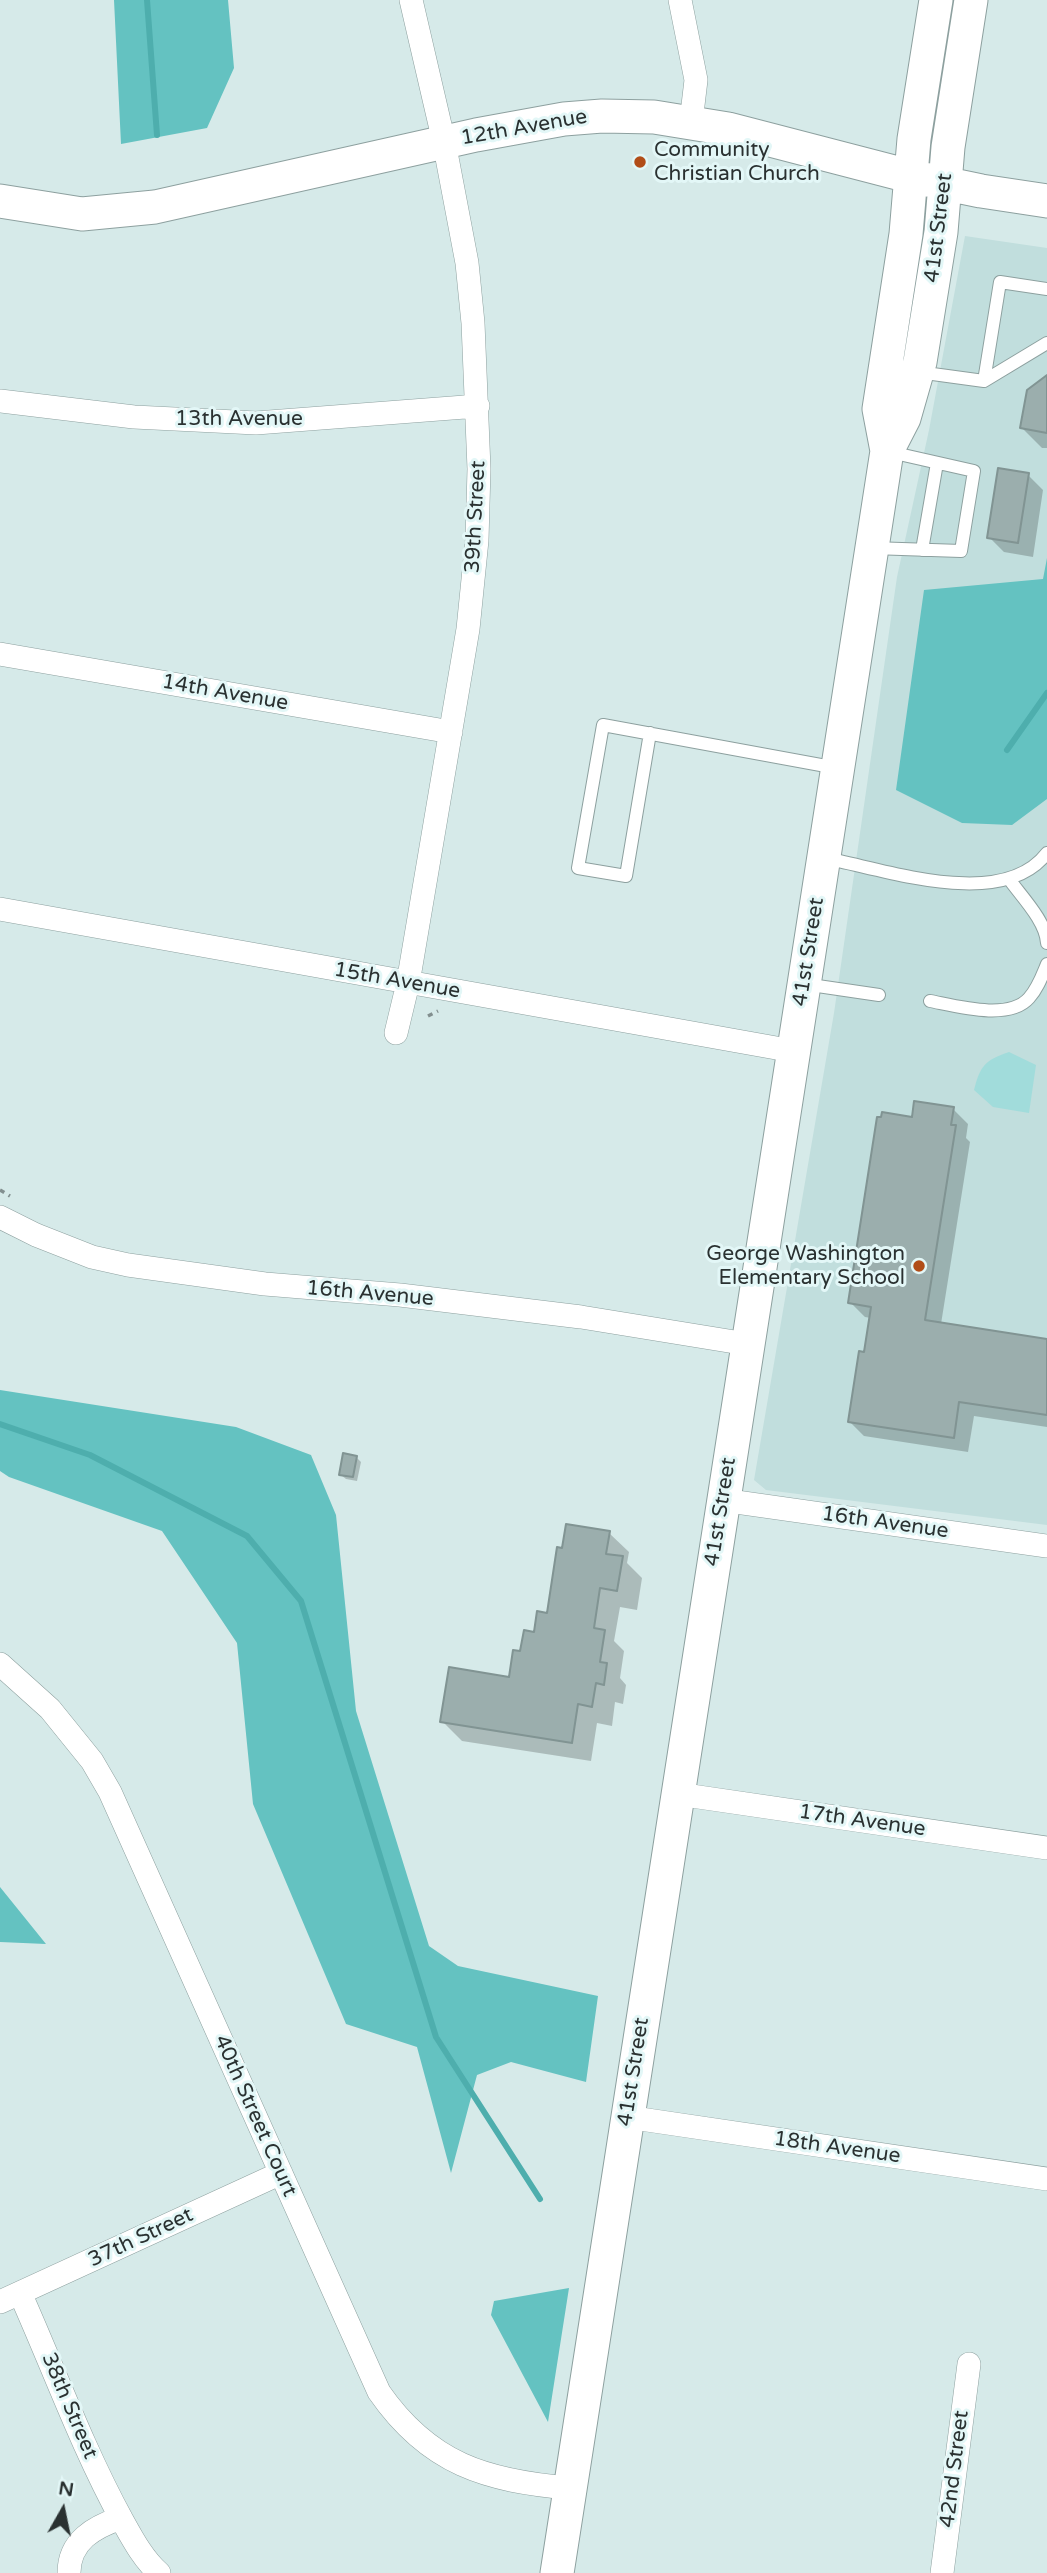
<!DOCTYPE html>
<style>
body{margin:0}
#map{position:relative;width:1047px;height:2573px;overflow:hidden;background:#d6eae9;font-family:"Varela Round",sans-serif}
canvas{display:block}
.north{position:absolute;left:28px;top:2475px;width:70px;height:70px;-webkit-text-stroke:5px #e3f7f7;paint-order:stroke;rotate:9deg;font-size:19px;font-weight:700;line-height:28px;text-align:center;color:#2a3131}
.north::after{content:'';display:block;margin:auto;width:24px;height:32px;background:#2a3131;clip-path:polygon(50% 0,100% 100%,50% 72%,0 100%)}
</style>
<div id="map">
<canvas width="1047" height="2573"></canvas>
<div class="north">N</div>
</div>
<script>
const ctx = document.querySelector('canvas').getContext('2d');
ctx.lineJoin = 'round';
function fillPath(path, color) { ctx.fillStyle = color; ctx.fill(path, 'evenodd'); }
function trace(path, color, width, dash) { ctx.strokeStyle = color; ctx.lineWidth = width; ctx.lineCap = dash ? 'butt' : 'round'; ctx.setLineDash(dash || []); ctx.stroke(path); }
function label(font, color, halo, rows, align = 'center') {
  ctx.font = font + ' "Varela Round",sans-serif'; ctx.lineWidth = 6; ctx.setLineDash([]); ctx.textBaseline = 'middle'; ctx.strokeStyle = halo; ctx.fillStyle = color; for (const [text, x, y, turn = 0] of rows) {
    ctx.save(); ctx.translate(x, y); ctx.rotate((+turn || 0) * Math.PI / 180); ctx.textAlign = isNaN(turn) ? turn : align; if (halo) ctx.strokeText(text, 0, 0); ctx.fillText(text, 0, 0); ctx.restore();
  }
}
const built = new Path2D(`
 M965,236l82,12v1277l-281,-35 -12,-10 80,-467 63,-436 32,-147z`);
const green = new Path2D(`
 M1009,1052l27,13 -7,48 -36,-6 -19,-17c6,-24 11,-30 35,-38z`);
const forest = new Path2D(`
 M114,0h114l6,68 -27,60 -86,16z
 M1047,558v241l-35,26 -50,-2 -66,-33 28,-200 119,-11z
 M0,1390l236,37 75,28 25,60 20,196 73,235 29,20 140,30 -12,86 -75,-20 -34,13 -26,98 -34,-126 -71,-23 -93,-220 -16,-161 -75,-112 -153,-54 -9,-6z
 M0,1887l46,57 -46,-2z
 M569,2288l-21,134 -57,-107 3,-14z`);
const shadow = new Path2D(`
 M1047,377v71h-5l-20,-20z
 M1028,475l15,15 -10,67 -29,-5 -15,-15z
 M953,1109l15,15 -2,14 4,4 -29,182 106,16v87l-73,-11 -6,36 -104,-16 -15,-15 22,-103 -6,-1 -15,-15 63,-183z
 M356,1457l5,5 -4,19 -11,-2 -5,-4z
 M609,1533l20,19 -2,11 15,15 -5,32 -17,-3 -6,34 10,10 -4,27 6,7 -3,19 -8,-2 -3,24 -15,-3 -6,38 -129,-20 -20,-20 69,-42 11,-26 26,-38 16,-65z`);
const stream = new Path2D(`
 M147,0l10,135
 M1007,750l40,-57
 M0,1424l90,31 157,81 54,65 135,436 104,162`);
const building = new Path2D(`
 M1047,375v58l-27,-5 7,-38z
 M998,468l31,5 -11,70 -31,-5z
 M914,1101l40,6 -3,18h5l-31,195 122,19v76l-88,-13 -5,36 -106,-16 11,-71 5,1 7,-45 -23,-4 29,-186h4l1,-5 30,5z
 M343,1453l14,3 -4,21 -14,-2z
 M566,1524l44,7 -4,23 17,2 -6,35 -17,-3 -6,40 11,2 -5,32 7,1 -3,22 -8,-2 -4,24 -14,-3 -6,39 -132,-21 9,-55 60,10 4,-27 7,1 4,-21 10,2 3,-21 10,2 10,-66 5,1z`);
const path = new Path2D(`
 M428,1016l10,-5
 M0,1190l10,6`);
const lane = new Path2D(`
 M918,372l66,9 63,-38
 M984,381l16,-99 47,7
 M872,548l89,3 13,-80 -84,-19
 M922,550l15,-87
 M650,733l-24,143 -48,-8 25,-143 234,43
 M824,858c61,11 178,54 223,-5
 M1009,879c12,17 37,42 38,64
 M804,984l75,11
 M930,1001c26,5 79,20 99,-3 9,-10 13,-22 18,-34`);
const street = new Path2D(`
 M680,0l16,80 -5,42
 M0,401l134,16 122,6 222,-17
 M0,654l451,78
 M0,909l793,142
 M396,1033l12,-50 60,-354 9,-89 2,-71 -6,-146 -6,-60 -23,-121 -33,-142
 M0,1217l36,18 56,22 36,8 137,19 135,11 181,22 166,27
 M722,1500l325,46
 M0,1664l50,45 42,52 18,31 269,600c50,72 107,89 191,96
 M678,1794l369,54
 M627,2117l420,62
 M20,2293c34,76 62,154 102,227 10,18 21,39 37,53
 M0,2302l281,-129
 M69,2573c0,-32 25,-46 52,-55
 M942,2573l27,-209`);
const secondary = new Path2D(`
 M0,201l82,13 73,-7 321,-72 88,-16 38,-3 52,1 74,12 181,47 72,15 66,10
 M887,451l17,-33 16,-56 21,-130 7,-85 23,-147
 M557,2573l330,-2122 -8,-42 27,-175 8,-95 22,-139`);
const markers = [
 [640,162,7,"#b14d18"],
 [919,1266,7,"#b14d18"]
];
const streetNames = [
 ["12th Avenue",524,128,-10],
 ["41st Street",939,228,-83],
 ["13th Avenue",239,419],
 ["39th Street",476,517,-87],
 ["14th Avenue",225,693,10],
 ["41st Street",809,952,-81],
 ["15th Avenue",397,981,10],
 ["16th Avenue",370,1294,5],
 ["41st Street",721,1512,-81],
 ["16th Avenue",885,1523,8],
 ["17th Avenue",862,1821,8],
 ["41st Street",634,2072,-81],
 ["40th Street Court",255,2116,66],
 ["18th Avenue",837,2148,8],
 ["37th Street",141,2238,-25],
 ["38th Street",69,2406,67],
 ["42nd Street",955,2469,-83]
];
const poiNames = [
 ["Community",654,150],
 ["Christian Church",654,174],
 ["George Washington",905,1254,"right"],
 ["Elementary School",905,1278,"right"]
];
fillPath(built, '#c1dedd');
fillPath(green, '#a1dcdb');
fillPath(forest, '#64c2c1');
fillPath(shadow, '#0003');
trace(stream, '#4eaead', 6);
fillPath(building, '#9baead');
trace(building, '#819493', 2);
trace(lane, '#8da09f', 14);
trace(street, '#8da09f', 24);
trace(secondary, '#8da09f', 35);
trace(path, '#828f8f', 3.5, [5, 5]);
trace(lane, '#fff', 12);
trace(street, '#fff', 23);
trace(secondary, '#fff', 33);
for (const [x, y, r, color] of markers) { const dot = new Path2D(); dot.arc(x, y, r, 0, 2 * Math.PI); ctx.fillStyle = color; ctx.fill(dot); trace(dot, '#e3f7f7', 2.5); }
label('21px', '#2a3131', '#e3f7f7', streetNames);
label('21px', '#2a3131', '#e3f7f7', poiNames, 'left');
</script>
